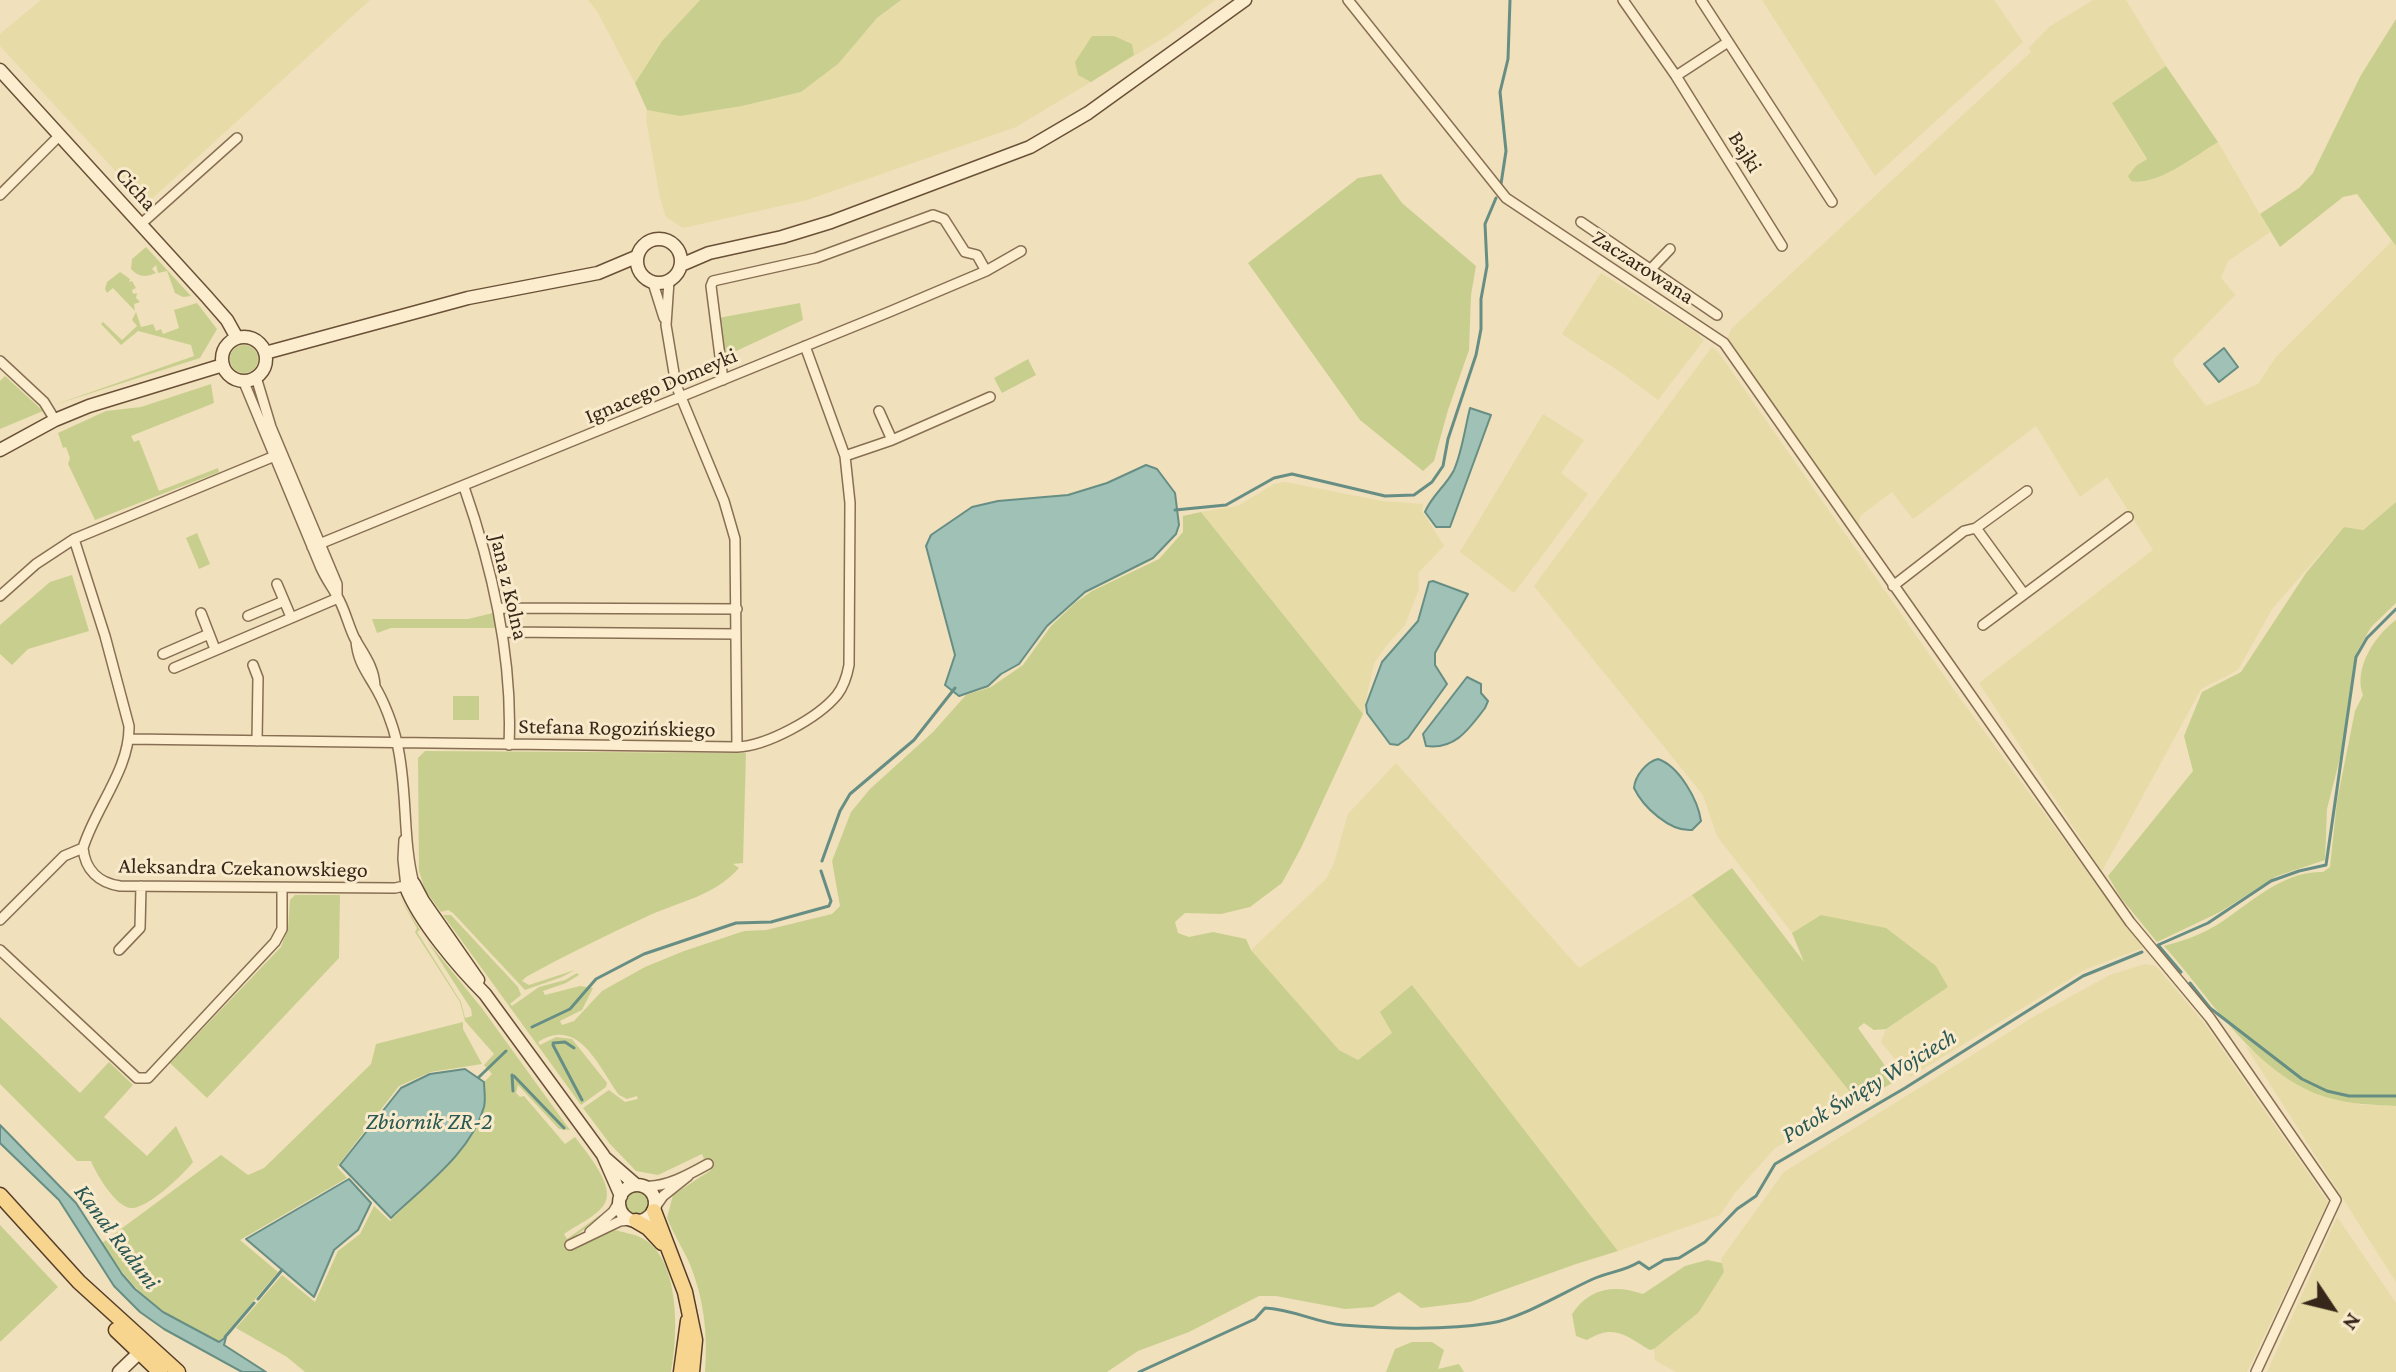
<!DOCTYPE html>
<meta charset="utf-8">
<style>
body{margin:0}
#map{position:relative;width:2396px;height:1372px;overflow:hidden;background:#f0e0bb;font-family:"Crimson Pro",serif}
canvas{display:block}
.north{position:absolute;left:2292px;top:1268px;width:80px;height:80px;-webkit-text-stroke:6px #f8eacb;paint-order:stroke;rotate:125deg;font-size:22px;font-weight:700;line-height:32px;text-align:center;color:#36271a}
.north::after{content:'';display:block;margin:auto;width:28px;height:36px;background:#36271a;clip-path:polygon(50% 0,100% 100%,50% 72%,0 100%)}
</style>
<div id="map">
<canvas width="2396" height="1372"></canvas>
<div class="north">N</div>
</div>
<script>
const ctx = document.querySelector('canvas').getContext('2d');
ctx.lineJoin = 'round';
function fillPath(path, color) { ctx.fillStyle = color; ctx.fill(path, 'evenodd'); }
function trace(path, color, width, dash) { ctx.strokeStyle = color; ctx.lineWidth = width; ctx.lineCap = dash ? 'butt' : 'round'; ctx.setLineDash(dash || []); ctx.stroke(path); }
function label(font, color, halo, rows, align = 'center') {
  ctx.font = font + ' "Crimson Pro",serif'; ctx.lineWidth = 6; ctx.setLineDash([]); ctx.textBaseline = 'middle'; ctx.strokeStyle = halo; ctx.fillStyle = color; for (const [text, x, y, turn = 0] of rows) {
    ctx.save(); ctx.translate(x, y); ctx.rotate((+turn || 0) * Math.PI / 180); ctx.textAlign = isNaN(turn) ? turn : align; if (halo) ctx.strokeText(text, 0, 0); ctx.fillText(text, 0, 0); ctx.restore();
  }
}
const farmland = new Path2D(`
 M41,0h329l-224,204 -146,-158v-12z
 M588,0h112l-38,41 -27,42 -38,-72z
 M901,0h314l-48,36 -151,91 -209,73 -124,28 -17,-11 -6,-19 -14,-79 1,-9 33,5 62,-9 59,-14 37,-28 39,-46z
 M1762,0h232l29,42 -148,134z
 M2093,0h33l40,66 -54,37 35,57 -11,6 3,17 20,-6 59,-35 52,90 -42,29 -7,17 14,17 -62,64 1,5 32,42 52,-22 18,-27 116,-116 4,5v256l-34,28 -18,-3 -72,82 -34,61 -37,19 -99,182 -123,-188 174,-133 -46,-73 -27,20 -44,-71 -123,93 -21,-27 -32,24 -2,14 -130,-192 3,-9 300,-277 -2,-4 20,-21z
 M1601,273l93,58 10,9 -46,60 -36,-27 -60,-39z
 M1712,347l7,6 240,344 184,251 -57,21 -176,108 -29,-35 5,-13 61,-42 -126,-72 -29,18 -75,-97 -14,-41 -169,-209z
 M1543,414l41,26 -23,33 27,21 -74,99 -54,-41z
 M1285,482l97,19 41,3 -1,7 22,35 -26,27 1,16 -14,36 -18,20 -13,18 -11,51 -162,-202 37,-6 36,-22z
 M1396,763l183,205 113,-73 166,207 -83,46 -41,46 -14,21 -102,36 -206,-266 -19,48 -35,27 -19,-10 -88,-100 75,-71 8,-16 14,-49z
 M2145,964l11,2 48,57 124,179 -81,170h-571l-21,-12 -1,-11 45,-37 25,-40 -3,-13 63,-87 251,-156 75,-41z
 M2245,1045l48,36 69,24 34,1v176z
 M2337,1217l59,86v69h-129z`);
const green = new Path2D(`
 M700,0h201l-24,18 -39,46 -37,28 -59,14 -62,10 -33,-6 -12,-27 27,-42z
 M2396,19v227l-39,-52 -14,3 -63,50 -20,-33 39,-26 14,-15 48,-98z
 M1092,36h22l18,8 2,11 -43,27 -13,-7 -3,-13z
 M2166,66l52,76c-22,13 -62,45 -87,39l-3,-5 8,-10 11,-7 -35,-56z
 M1381,174l21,29 74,63 -5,29 -2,55 -21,60 -14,51 -11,10 -63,-51 -112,-157 110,-85z
 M146,247l45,49 -8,1 -8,-4 -8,-22 -9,2 -2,-8 -4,4 4,4c-11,4 -16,5 -25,-4l1,-10z
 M120,272l10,7 -1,3 3,-1 4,7 -4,2 1,4 4,-1 -1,5 4,4 -6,2 1,7 -22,-23 -6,5 -2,-4 2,-7z
 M197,303l20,26 -17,29 -146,47 140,-49 -3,-11 -53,-14 -17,14 -20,-21 2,-2 19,18 15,-14 -5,-6 4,-8 5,15 12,-3 3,7 5,-2 2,5 16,-6 -5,-18z
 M800,303l3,17 -69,32 -10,2 -6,-36z
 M230 359a14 14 0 1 1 28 0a14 14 0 1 1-28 0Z
 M1028,359l8,16 -34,18 -8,-15z
 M5,376l38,35 -43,18v-48z
 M211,384l3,19 -83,33 3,6 5,-2 20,51 59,-23 1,4 -124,48 -27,-56 2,-6 -4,-11 -3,1 -5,-15 48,-22 35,-4z
 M2396,502v101l-25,24 -14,25 -16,102 -14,55 -2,51 -48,16 -57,36 -63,30 -36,-44 -13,-22 85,-105 -9,-35 18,-44 39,-20 65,-99 38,-46 19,3z
 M1201,512l162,202 -62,134 -19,35 -32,24 -29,7 -36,-1 -10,9 3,11 11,4 24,-5 33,7 5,11 88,100 19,10 34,-27 -12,-21 32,-27 206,266 -42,13 -106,38 -49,6 -22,-16 -26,15 -28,2 -69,-13h-17l-70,36 -51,19 -31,21h-402c3,-38 -1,-74 -16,-110 -7,-15 -16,-29 -22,-44l6,-23 38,-25 -6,-10 -39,20 38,-21 -2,-5 -44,21 -22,-4 -26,-27 -27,-36 26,-18 16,12 13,-3 -1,-3 -10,3 -8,-4c-21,-29 -40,-79 -81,-53l2,3 16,-8 16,2 35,44 -1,4 -25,18 -138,-190h8l67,72 3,8 -11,9 2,2 27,-19 26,-7 12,-7 2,2 -13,8 -23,8 2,4 35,-9 13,2 -11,22 -22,11 2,4 12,-4 28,-30 43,-24 39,-16 60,-20 22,-1 66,-16 8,-8 -8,-45 19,-49 19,-23 63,-57 33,-37 25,-8 32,-22 28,-39 24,-23 17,-12 67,-32 24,-27v-16z
 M197,533l13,31 -11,5 -13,-31z
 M72,575l17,56 -61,18 -16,16 -12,-11v-29l50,-43z
 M493,613l4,15h-106l-14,5 -5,-14h96z
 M2396,620v486c-23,-1 -45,-2 -67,-8 -73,-21 -117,-99 -165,-152 19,-5 36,-11 53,-21 31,-20 66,-55 106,-53l7,-5 7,-66 18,-90 8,-16c-10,-26 12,-60 33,-75z
 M453,696h26v24h-26z
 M425,751l321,2 -3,110 -10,1 6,4c-25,28 -58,33 -91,48 -42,19 -82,39 -122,61l-4,4 7,4 46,-15 -13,7 -37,13 -72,-77 -5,-3 -7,2 -16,-22 -6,-19 -1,-113z
 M1732,868l72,94 -12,-29 29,-18 65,13 50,38 12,21 -62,42 -12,1 -10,-7 -6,5 38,53 -38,21 -166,-207z
 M398,894l22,36 -3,2 44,70 4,16 7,-2 -1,-7 -43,-67 53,65 89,123 -11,-1 -41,-44 -2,8 4,4 4,-1 41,48 10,-7c11,15 40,48 30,66 -7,13 -30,23 -41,31l3,5 33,-24 3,1 -35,25 5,9c12,-5 27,-19 39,-20 6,0 13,3 19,4 50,11 48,98 40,138h-366l-18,-15 -51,-29 46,-53 33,27 23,-51 22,-17 14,-28 16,15 73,-73 22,-43 -1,-23 8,-8 -8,-9 10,-11 -29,-33 -5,-19 -45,-70 2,-4z
 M295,895h45l-1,63 -132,140 -37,-35 111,-116 7,-19 2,-28z
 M0,1017l80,76 29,-31 24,23 -29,32 43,39 29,-30 17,36c-10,13 -45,46 -61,46 -15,1 -36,-34 -41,-47h-14l-77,-77z
 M463,1022v7l19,35 -51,8 -32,14 -62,81 10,11 -107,62 38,32 -59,70c-57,-28 -82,-44 -117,-99l119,-88 27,20 16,-7 107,-104 5,-20z
 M626 1203a12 12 0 1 1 24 0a12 12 0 1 1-24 0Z
 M0,1225l58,62 -58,55z
 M1707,1260l15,3 2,9 -25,40 -45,37 -4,1c-24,-14 -36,-27 -63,-10l-11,-4 -4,-22c17,-26 42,-30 71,-20l42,-28z
 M1412,1342h20l12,8 -6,19 21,-5 5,8h-78l9,-23z`);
const water = new Path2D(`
 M2224,348l14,19 -19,15 -15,-18z
 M1470,408l21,7 -41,112h-14l-11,-15c7,-17 21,-26 29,-42 8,-18 11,-42 16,-62z
 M1146,465l11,4 18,24 4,32 -3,9 -23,24 -68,34 -38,34 -28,38 -18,10 -13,12 -29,10 -14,-11 10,-30 -29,-109 5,-11 41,-28 26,-6 70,-6 39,-12z
 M1433,581l35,13 -33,59v12l12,19 -39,54 -10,7 -8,-1 -23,-31 -1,-8 16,-43 36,-41 11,-39z
 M1467,677l14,7v9l7,8 -3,7c-16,21 -30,42 -59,38l-3,-12z
 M1658,759c21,7 40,41 43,62l-9,9c-22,2 -49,-23 -58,-42 1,-12 12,-26 24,-29z
 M465,1069l19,13c0,8 2,17 0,25 -13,46 -60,79 -93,111l-51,-53 61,-77 29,-14z
 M0,1125l76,78 46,71 13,15 28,23 56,30 7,-5 -2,8 42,27h-24l-78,-43 -24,-17 -26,-26 -55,-86 -59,-57z
 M349,1179l22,24 -13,27 -24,20 -20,47 -68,-58z`);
const stream = new Path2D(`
 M1501,184l5,-33 -6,-59 8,-33 2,-59
 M1175,510l51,-5 48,-27 18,-4 93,22 29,-1 18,-13 11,-16 5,-27 28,-84 5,-26v-30l6,-33 -2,-42 11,-26
 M822,861l18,-50 10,-17 64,-54 41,-52
 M2181,972l-23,-27 50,-22 63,-42 28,-10 27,-6 30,-208 11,-19 29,-29
 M2190,983l20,25 92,71 25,12 22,5h47
 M532,1027l38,-18 26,-30 48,-25 92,-31 35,-1 58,-16 2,-5 -10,-30
 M553,1043l12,-1 9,6
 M553,1045l29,55
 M512,1075l1,16
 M514,1076l50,52
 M479,1077l27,-26
 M258,1299l24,-29
 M225,1337l29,-34
 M1139,1372l116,-53 10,-11c28,1 51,15 78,17 44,4 105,5 148,-2 31,-5 73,-31 102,-44 16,-7 32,-8 46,-17l10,7 15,-9 15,-2 26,-16 32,-33 19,-13 19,-32 130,-76 178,-112 59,-24`);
const street = new Path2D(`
 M1348,0l158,198 218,145 406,579 80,96 126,182 -80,172
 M1623,0l53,76 106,170
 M1701,0l131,202
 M1676,76l52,-34
 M0,195l60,-60
 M1581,222l136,93
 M141,224l96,-86
 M1650,270l20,-21
 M653,283l11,35
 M0,361l44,41 11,18
 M256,377l15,50 66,157v11
 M243,380l78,188c5,11 11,19 16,28 8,13 11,29 18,43 9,16 19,28 20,47
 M723,380l-12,-94 2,-5 103,-23 117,-43 11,4 21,33 12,3 9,16
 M879,411l13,29
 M845,456l47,-16 98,-43
 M464,487c29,83 49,170 45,258
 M1976,528l48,66
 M74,539l31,97 24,90c1,43 -34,82 -46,122 2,22 16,35 37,38l275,2 19,-4c-12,-46 -6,-95 -17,-141 -4,-18 -13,-42 -23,-58 -9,-15 -17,-26 -18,-45
 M312,547l577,-235 97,-41 35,-20
 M277,584l14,33
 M1893,586l71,-55 12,-3 51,-37
 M0,596l36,-32 38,-25 208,-86
 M499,608l238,1
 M201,613l14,36
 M248,616l36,-15
 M1983,625l145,-108
 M504,632l232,2
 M163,654l46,-20
 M253,665l5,13 -1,63
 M174,668l164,-70
 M129,739l608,8 -2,-208 -11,-38 -48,-116 -10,-60 3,-44
 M737,747c30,-1 81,-29 100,-52 7,-9 10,-19 12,-30l1,-162 -5,-47 -40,-110
 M404,840l-1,19 3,28
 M0,920l64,-64 19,-8
 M0,950l137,128h11l127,-136 7,-13v-41
 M119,950l21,-22 1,-42
 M645,1186c20,2 45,-12 63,-22
 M656,1206l7,-10 25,-20
 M590,1232l23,-20 6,-10
 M570,1245l50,-24 11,-1`);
const secondary = new Path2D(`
 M0,70l206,226 21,24 10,18
 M637 261a22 22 0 1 1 44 0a22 22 0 1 1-44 0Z
 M681,265l28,-12 73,-16 49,-15 199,-75 58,-34 157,-113
 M222 359a22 22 0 1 1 44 0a22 22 0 1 1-44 0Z
 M265,353l203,-55 130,-25 38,-16
 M0,450l55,-30 34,-14 134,-41
 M414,884l9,17 55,79
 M406,887c13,34 53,81 79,107l118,161 18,41
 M605,1158l31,27
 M619 1203a18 18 0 1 1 36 0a18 18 0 1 1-36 0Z
 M119,1372l26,-25`);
const primary = new Path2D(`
 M0,1195l79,87 99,90
 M654,1211l31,81 10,48 -3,32
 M636,1221l12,7 14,15
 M116,1330l44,42
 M681,1372l7,-51`);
const streetNames = [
 ["Bajki",1745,152,58],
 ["Cicha",136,189,48],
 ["Zaczarowana",1643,267,33],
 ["Ignacego Domeyki",661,386,-23],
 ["Jana z Kolna",509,587,77],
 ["Stefana Rogozińskiego",617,728,1],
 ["Aleksandra Czekanowskiego",243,868,1]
];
const waterNames = [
 ["Potok Święty Wojciech",1869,1086,-31],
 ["Zbiornik ZR-2",429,1122],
 ["Kanał Raduni",117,1237,53]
];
fillPath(farmland, '#e7dba7');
fillPath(green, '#c8cf8e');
fillPath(water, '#9fc1b6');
trace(water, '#678e84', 2);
trace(stream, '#678e84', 3);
trace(street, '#886f54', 12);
trace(secondary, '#6a5037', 15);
trace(primary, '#553d29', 17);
trace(street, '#fbedce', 9);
trace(secondary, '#fbedce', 12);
trace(primary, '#f8d58e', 14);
label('22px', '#36271a', '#f8eacb', streetNames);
label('italic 24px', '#285754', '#f8eacb', waterNames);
</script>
